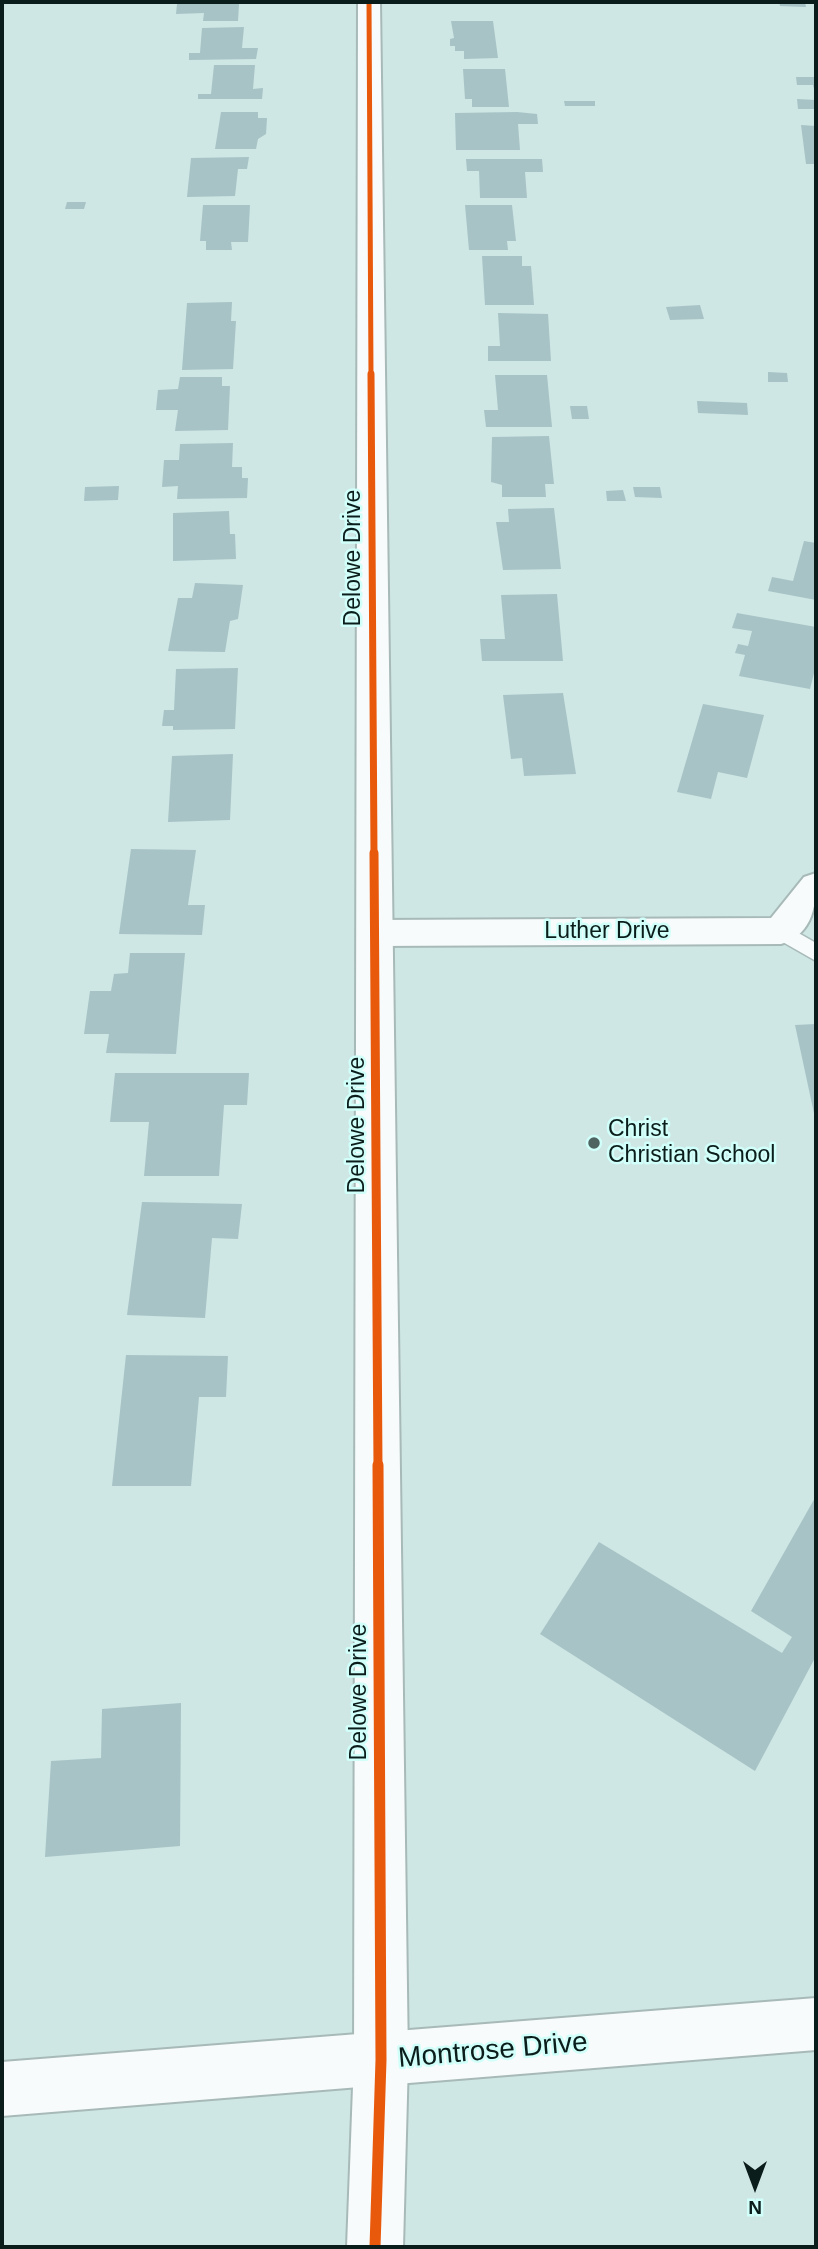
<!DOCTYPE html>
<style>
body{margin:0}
#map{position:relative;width:818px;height:2249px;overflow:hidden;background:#cee6e4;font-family:Arial,sans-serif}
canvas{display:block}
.frame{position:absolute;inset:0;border:4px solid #0b1d1b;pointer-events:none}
.north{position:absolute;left:720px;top:2151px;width:70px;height:70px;-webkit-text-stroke:5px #d1fff9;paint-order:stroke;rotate:180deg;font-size:19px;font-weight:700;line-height:28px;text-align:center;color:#0b1d1b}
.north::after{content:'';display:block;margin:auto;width:24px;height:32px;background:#0b1d1b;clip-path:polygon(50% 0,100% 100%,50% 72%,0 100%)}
</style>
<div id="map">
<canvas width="818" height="2249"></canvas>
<div class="frame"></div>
<div class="north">N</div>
</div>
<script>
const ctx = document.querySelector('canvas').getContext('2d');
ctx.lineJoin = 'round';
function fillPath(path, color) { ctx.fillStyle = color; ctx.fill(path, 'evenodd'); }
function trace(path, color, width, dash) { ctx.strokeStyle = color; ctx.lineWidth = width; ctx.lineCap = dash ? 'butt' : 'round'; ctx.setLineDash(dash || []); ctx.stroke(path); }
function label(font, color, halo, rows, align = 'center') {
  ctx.font = font + ' Arial,sans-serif'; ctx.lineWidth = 5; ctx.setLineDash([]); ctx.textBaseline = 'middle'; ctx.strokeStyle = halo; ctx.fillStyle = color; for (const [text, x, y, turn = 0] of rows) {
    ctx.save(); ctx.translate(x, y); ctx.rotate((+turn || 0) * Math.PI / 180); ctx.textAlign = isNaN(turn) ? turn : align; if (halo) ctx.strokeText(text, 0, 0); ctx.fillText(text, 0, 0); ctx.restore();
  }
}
const building = new Path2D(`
 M192,2l47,2 -1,17h-35l1,-8 -28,1 1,-10z
 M779,2h26l1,5 -26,-1z
 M451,21h42l5,37 -34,1v-8h-9v-5h-5v-7l4,-1z
 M244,27l-2,21h16l-2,11 -67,1v-7h11l2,-25z
 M214,65h41l-2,24 10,-1 -1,11h-64v-5h13z
 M463,69h42l4,38h-37v-8h-7z
 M796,77h20v20l-3,-12h-16z
 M797,99l19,1v9h-18z
 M564,101h31v5h-30z
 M221,112h37v6h9l-1,16 -8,5 -2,10h-41z
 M517,112l20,2 1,10h-20l2,26h-64l-1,-37z
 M801,125l15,1v38h-10z
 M249,157l-2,12h-9l-3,27 -48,1 4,-39z
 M466,159h76l1,13h-18l2,26h-47l-1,-27h-12z
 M67,202h19l-2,7h-19z
 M203,205h47l-2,37h-17l1,8h-26v-9h-6z
 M465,205h47l4,36h-9l1,9h-39z
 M482,256h40v10h9l3,39h-49z
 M232,302l-1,19h5l-3,48 -51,1 5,-67z
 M700,305l4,14 -34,1 -4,-13z
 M498,313l50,1 3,47h-63v-15h12z
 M768,372l19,1 1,9h-20z
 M495,375h52l5,52h-66l-2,-17h14z
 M180,377h42v9h8l-2,44 -53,1 3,-21h-22l2,-20 20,-1z
 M697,401l50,2 1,12 -50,-2z
 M570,406h17l2,13h-17z
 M549,436l5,48h-9l1,13h-44v-12l-11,-3 1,-45z
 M233,443l-1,24h10v11h6l-1,20 -70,1 1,-13 -16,1 2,-27h15l1,-16z
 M119,486l-1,14 -34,1 1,-14z
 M633,487h27l2,11 -27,-1z
 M623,490l3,11h-19l-1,-10z
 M554,508l7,61 -58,1 -7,-48h13l-1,-13z
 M229,511l1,23h5l1,25 -63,2v-48z
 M804,541l12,2v57l-48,-9 4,-14 21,4z
 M195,583l48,2 -5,34 -8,2 -5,31 -57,-1 10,-53h14z
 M557,594l6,67h-81l-2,-22h25l-4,-44z
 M737,613l79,14v38l-6,24 -71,-13 6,-21 -10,-2 3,-9 10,2 4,-15 -20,-3z
 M238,668l-3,61 -62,1v-4h-11l2,-16h10l2,-41z
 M563,693l13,81 -52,2 -2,-18 -11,1 -8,-64z
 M703,704l61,11 -17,63 -29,-6 -7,27 -34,-7z
 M233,754l-3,66 -62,2 4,-66z
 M131,849l65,1 -8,55h17l-3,30 -83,-1z
 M130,953h55l-9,101 -70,-1 3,-19h-25l6,-43h21l3,-17 14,-1z
 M816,1024v94h-1l-20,-93z
 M115,1073h134l-2,32h-23l-5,71h-75l5,-54h-39z
 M142,1202l100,2 -4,35 -26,-1 -7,80 -78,-3z
 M126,1355l102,1 -2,41h-27l-8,89h-79z
 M816,1496v160l-61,115 -215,-137 59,-92 183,111 10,-16 -41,-26z
 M181,1703l-1,143 -135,11 6,-96 50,-3 1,-49z`);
const service = new Path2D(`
 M781,923l35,20v18l-42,-24 -3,-6 3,-6z`);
const minor = new Path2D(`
 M816,873c1,30 -2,61 -35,71l-405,2 -13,-4 -5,-9 5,-9 13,-4 395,-2 33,-41z
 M816,1998v52l-814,66v-54z`);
const tertiary = new Path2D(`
 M358,2h22l28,2058 -5,187h-56l7,-187z`);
const cyclewayFar3 = new Path2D(`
 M369,2l2,374`);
const cyclewayFar2 = new Path2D(`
 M371,374l3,481`);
const cyclewayFar1 = new Path2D(`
 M374,853l4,614`);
const cycleway = new Path2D(`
 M375,2247l6,-187 -3,-595`);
const markers = [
 [594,1143,7,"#4f6361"]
];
const streetNames = [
 ["Delowe Drive",354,558,-90],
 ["Luther Drive",607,932],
 ["Delowe Drive",358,1125,-90],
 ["Delowe Drive",360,1692,-90]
];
const poiNames = [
 ["Christ",608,1130],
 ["Christian School",608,1156]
];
const nearStreetnames = [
 ["Montrose Drive",493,2051,-5]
];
fillPath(building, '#a7c3c6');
trace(service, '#a7bab8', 3);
trace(minor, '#a7bab8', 4);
trace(tertiary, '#a7bab8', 4);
fillPath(service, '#f8fbfb');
fillPath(minor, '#f8fbfb');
fillPath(tertiary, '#f8fbfb');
trace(cyclewayFar3, '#e8590c', 5);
trace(cyclewayFar2, '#e8590c', 7);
trace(cyclewayFar1, '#e8590c', 9);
trace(cycleway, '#e8590c', 11);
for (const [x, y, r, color] of markers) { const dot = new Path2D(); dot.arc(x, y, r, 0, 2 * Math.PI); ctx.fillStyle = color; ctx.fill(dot); trace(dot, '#d1fff9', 2.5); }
label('23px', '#0b1d1b', '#d1fff9', streetNames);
label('23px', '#0b1d1b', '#d1fff9', poiNames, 'left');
label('28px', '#0b1d1b', '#d1fff9', nearStreetnames);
</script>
